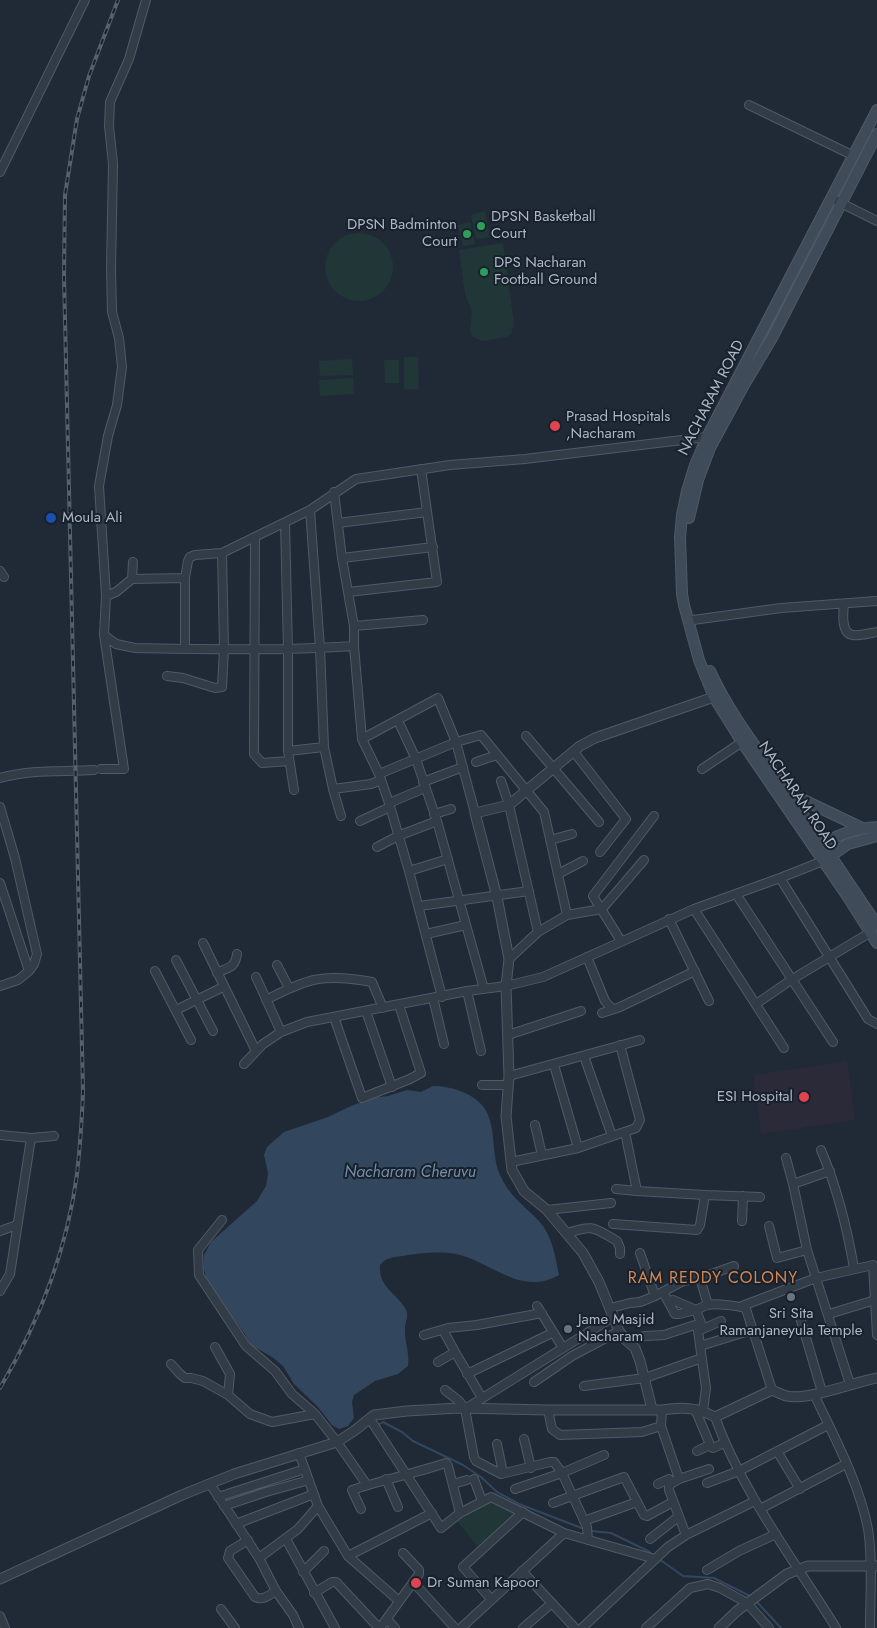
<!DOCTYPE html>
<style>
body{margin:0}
canvas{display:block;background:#1f2a36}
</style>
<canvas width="877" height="1628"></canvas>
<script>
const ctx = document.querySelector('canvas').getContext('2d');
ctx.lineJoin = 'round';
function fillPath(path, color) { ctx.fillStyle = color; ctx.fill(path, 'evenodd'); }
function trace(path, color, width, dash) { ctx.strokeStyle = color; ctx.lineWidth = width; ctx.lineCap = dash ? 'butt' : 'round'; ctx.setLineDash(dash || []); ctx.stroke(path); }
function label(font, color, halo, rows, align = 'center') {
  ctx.font = font + ' Jost,sans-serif'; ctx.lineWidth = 4; ctx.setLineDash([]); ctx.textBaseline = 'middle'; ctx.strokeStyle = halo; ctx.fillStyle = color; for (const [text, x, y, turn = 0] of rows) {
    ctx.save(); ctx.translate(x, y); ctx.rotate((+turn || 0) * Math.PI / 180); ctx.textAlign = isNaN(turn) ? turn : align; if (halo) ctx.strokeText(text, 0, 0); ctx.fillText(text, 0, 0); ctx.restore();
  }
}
const medical = new Path2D(`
 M847,1061l8,59 -94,14 -8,-59z`);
const green = new Path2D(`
 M485,211l5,26 -14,2 -5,-24z
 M470,222l5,22 -12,2 -5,-21z
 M325 267a34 34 0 1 1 68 0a34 34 0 1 1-68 0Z
 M503,243l11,81 -3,10 -5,3 -24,4 -10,-5 -2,-6 2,-19 -7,-17 -6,-44z
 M404,357h14l1,32 -15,1z
 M352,359l1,16 -33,1 -1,-15z
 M384,360h15v23h-14z
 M353,378l1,16 -34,2 -1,-16z
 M490,1499l29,15 -39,35 -23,-28z`);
const water = new Path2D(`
 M433,1086c17,0 37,6 49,19 16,20 8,48 18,70 8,19 23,30 37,44 15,15 18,36 22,56 -39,22 -68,-14 -103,-21 -17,-3 -37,-1 -53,2 -7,1 -16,1 -21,7 -3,2 -2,3 -2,7 1,19 18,24 26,40 3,7 -1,12 -1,18 -1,13 5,25 3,38l-10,8 -23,7 -21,14 -2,7 2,16 -6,8 -9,3 -7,-4 -14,-18 -24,-23 -11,-18 -11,-9 -21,-12 -6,-11 -38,-52 -3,-13v-14l7,-13 46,-41 9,-15 2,-13 -4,-18 3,-8 17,-15 44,-15 23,-11 21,-8 16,-2 19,-6 14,2z`);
const stream = new Path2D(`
 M378,1425l5,-3 19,10 11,9 50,24 18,12 16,15 22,12 65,25
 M591,1531l20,2 37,18 7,5
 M659,1559l24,17 31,2 38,19
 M755,1600l26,28`);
const minor = new Path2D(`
 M749,105l105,51
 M0,172l85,-172
 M837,201l40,20
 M334,492l8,66 12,68v20l8,93 17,35 10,29 20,68 33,126
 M310,510l10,138 4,99 9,42 8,27
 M285,523l3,127v101l6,39
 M338,523l89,-11
 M255,537l-1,217 8,9 27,-2
 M342,558l91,-11
 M0,571l4,6
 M132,579l1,-17
 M348,592l89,-10 -16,-113
 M106,596l10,-4 16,-13 53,-1
 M844,604c-1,9 -3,30 9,31 7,1 17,-2 24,-3
 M693,620l88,-12 96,-7
 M354,626l69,-6
 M104,635l12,9 19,4c73,1 146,3 219,-2
 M185,649v-71l3,-17 2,-4 5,-2 27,-2 88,-43 46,-31 94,-14 75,-6 182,-22 4,1
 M167,676l16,2 32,10 7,-1 2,-38 -2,-96
 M400,725l16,34 21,62 47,168
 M526,736l73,86
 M362,739l76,-41 18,44 19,71
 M288,751l36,-4
 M574,752l52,67 -26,33
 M476,762l21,-7
 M101,769h23l-20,-134 2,-39 -7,-110 9,-50 9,-31 5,-38 -3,-29 -7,-26 -1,-43 2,-105 -4,-38 1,-24 19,-43 17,-59
 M702,769l40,-27
 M379,774l77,-32 25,-7 63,77 23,103
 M0,778c31,-9 62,-6 94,-8
 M501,781l8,24 29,127
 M423,782l40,-15
 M333,789l38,-5 10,-4
 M389,803l36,-15
 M0,807l15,51 22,96 -3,10 -5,7
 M434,814l17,-5
 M360,821l30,-14
 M550,840l22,-6
 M377,847l21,-11 39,-15
 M409,871l39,-12
 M558,874l25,-13
 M780,878l88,141 9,5
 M0,883l29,88 -11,9 -18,6
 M736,894l97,148
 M419,906l110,-15
 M694,909l90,139
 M669,919l40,82
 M426,934l40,-9
 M621,941l-28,-45 61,-80
 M203,943l53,108
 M587,957l18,44 7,8
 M509,959l29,-27 29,-17 35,-6 42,-49
 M176,960l37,71
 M277,965l12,23
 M155,971l36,69
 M217,973c12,-6 18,-5 20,-19
 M256,977l25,55
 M467,991l14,60
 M433,998l11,46
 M266,1000c42,-22 58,-27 106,-18l11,26
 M756,1004l35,-24 80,-48
 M176,1010l47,-23
 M366,1011l26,76
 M602,1013l18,-6 75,-36
 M334,1017l28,81 48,-19 11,-6 -22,-68
 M508,1035l73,-24
 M584,1056l28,80
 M244,1064l19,-20 18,-12 26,-10 160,-31 39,-5 37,-9 151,-68 86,-31 43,-17
 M554,1065l24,83
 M509,1076l131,-36
 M482,1085h26
 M535,1125l7,30
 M0,1135l31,3 23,-2
 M821,1150c16,37 26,78 33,118
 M786,1158l7,26 14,66 43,134
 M511,1162l67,-14 58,-20 4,-8 -20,-75
 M793,1184l37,-13
 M616,1189l21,2 -12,-59
 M637,1191l68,4 55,2
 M547,1210l64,-7
 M222,1220l-24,30 1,25 47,71 29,25 17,23 23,20 22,28 30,43
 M742,1221l1,-25
 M613,1224l84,6 3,-5 5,-30
 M769,1226l8,32 30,-8
 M0,1231l17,-6
 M568,1233c26,-9 26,-5 49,8l3,7v6
 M640,1253l15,43
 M700,1278l8,27
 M0,1291l10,-17 21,-136
 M663,1292l12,22h4l17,-4 5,13 -3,8 8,57 -3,23
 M673,1300l23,10c4,-2 8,-4 12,-5 6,-2 34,1 38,4l26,81
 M537,1306l26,42
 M742,1306l74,-28 57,-13 2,35
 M611,1308l19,-5 10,-1 15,-6 28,-15 17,-3 34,-12
 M799,1314l23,78
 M829,1314l46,-14 2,35
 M698,1331l23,-10
 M424,1335l21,-6
 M626,1340l19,-4 19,-1 37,-12
 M700,1346l52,-16
 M215,1347l15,27 -2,21
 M455,1352l-11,-20 1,-3 3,-1 29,-3 65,-12
 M438,1362l17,-10 27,46
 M171,1364l9,10 5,4h6l12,3 25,14 22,19 22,8 43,-8
 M467,1374l85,-41
 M534,1382l38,-26 47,-25
 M584,1386l61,-8 57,-20
 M445,1390l14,11 6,8
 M814,1394c20,43 45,88 54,135 5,30 2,68 2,99
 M695,1409l16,38 2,1 11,-5
 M548,1410l4,19 8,6 82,-3 19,-6
 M662,1410l-1,16 18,53
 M715,1417c27,75 79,143 121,211
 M370,1419l71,109 19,-15 31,-16 73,36 91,26
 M524,1439l7,29
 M497,1444l6,29
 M697,1451l13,-6
 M777,1451l23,38
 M299,1453l19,53 30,50 51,45
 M386,1479l12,28
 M474,1479l8,22
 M707,1483l32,-12 89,-46
 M210,1484l49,74 17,33 17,24 6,13
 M453,1484l14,-4
 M658,1484l11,-5 3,3
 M515,1489l47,-16 42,-18
 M218,1497l87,-28
 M553,1503l71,-26 20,38 3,1 26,-14
 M224,1506l42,-14 43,-12
 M361,1509l-9,-19c31,-10 63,-17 94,-27l2,3 12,47
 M760,1509l86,-45
 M584,1521l53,-19
 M236,1524l78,-30
 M686,1535l-17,-45v-5l10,-6 30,-10
 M286,1539l49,89
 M650,1539l28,-22
 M248,1540l-18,11 -2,7 27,39c8,4 14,-2 21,-6
 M588,1540l-1,-13 -25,-54 -8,-11h-4l-49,12 -25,-13 -2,-4 -9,-48 148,-92
 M348,1556l84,-43
 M259,1558l39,-29 20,-23
 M707,1570l32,-19 37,-17
 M522,1571l53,57
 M303,1572l21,-21
 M413,1582l42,46
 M314,1593l18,-11h4l43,46
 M491,1599l-28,-32 60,-55
 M221,1609l14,19
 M0,1616l5,12
 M387,1619l8,9
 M380,1628l39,-54v-4l-16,-17
 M461,1628l103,-95
 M523,1628l29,-25
 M582,1628l86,-81 18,-12 69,-34
 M646,1628l44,-40 18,-4 12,4 27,15 22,25`);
const tertiary = new Path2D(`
 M652,1409l-12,-48 -5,-13 -9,-8 -7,-9 -20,-49 -16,-29 -36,-43 -23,-19 -12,-21 -6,-54 3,-40 -3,-90 3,-27 -12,-62 -22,-84 34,-8 71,-59 15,-8 119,-41
 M0,1579l182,-84 52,-21 103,-32 17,-11 20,-16 33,-4 52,-3 89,2h114c20,-3 34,-3 53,7l57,-27c5,2 10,5 15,6 19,5 68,-14 90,-18
 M719,1628l18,-17 50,-37 21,-8h69`);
const secondary = new Path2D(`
 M877,110l-170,327 -12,28 -8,26 -5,24 -2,22 2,57 2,11 15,55 15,37 28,45 106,155 29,46
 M689,518l9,-38 12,-32 34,-63 28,-47 105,-204
 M710,671c20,44 51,82 78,122 30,44 60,88 89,132
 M789,793l73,35
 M817,847c19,-12 38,-19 60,-20
 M826,859l22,-15 29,-8`);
const rail = new Path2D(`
 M0,1388c39,-66 67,-138 77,-214 3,-27 5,-55 6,-83l-19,-815 1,-81 12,-76 12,-43 29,-76`);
const markers = [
 [481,226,5,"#2e9e5b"],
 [467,234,5,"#2e9e5b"],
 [484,272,5,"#2e9e5b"],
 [555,426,6,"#e0444e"],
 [51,518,6,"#1a4fb4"],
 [804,1097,6,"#e0444e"],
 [791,1297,5,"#6b7280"],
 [568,1329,5,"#6b7280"],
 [416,1583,6,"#e0444e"]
];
const poiNames = [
 ["DPSN Basketball",491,217],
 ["Court",491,234],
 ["DPSN Badminton",457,225,"right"],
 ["Court",457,242,"right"],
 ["DPS Nacharan",494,263],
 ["Football Ground",494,280],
 ["Prasad Hospitals",566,417],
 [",Nacharam",566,434],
 ["Moula Ali",62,518],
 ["ESI Hospital",793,1097,"right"],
 ["Sri Sita",791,1314,"center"],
 ["Ramanjaneyula Temple",791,1331,"center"],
 ["Jame Masjid",578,1320],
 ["Nacharam",578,1337],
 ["Dr Suman Kapoor",427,1583]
];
const streetNames = [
 ["NACHARAM ROAD",712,398,-63],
 ["NACHARAM ROAD",797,796,56]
];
const waterNames = [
 ["Nacharam Cheruvu",410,1173]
];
const neighbourhoodNames = [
 ["RAM REDDY COLONY",713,1279]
];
fillPath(medical, '#2b2a38');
fillPath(green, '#213637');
fillPath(water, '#32465e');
trace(stream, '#32465e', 2);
trace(minor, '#505965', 10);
trace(tertiary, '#505965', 11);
trace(secondary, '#505965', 12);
trace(minor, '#323c47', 8);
trace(tertiary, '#323c47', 9);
trace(secondary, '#404b5a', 10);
trace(rail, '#54606e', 4);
trace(rail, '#18212b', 2, [5.5]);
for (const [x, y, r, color] of markers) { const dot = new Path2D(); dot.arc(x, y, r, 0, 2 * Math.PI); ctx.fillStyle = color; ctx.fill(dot); trace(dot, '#18212b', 2); }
label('15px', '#acb6c4', '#18212b', poiNames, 'left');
label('15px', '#acb6c4', '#18212b', streetNames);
label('italic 16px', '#748ead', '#18212b', waterNames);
ctx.letterSpacing = '1px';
label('16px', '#d38858', '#18212b', neighbourhoodNames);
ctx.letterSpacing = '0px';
</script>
